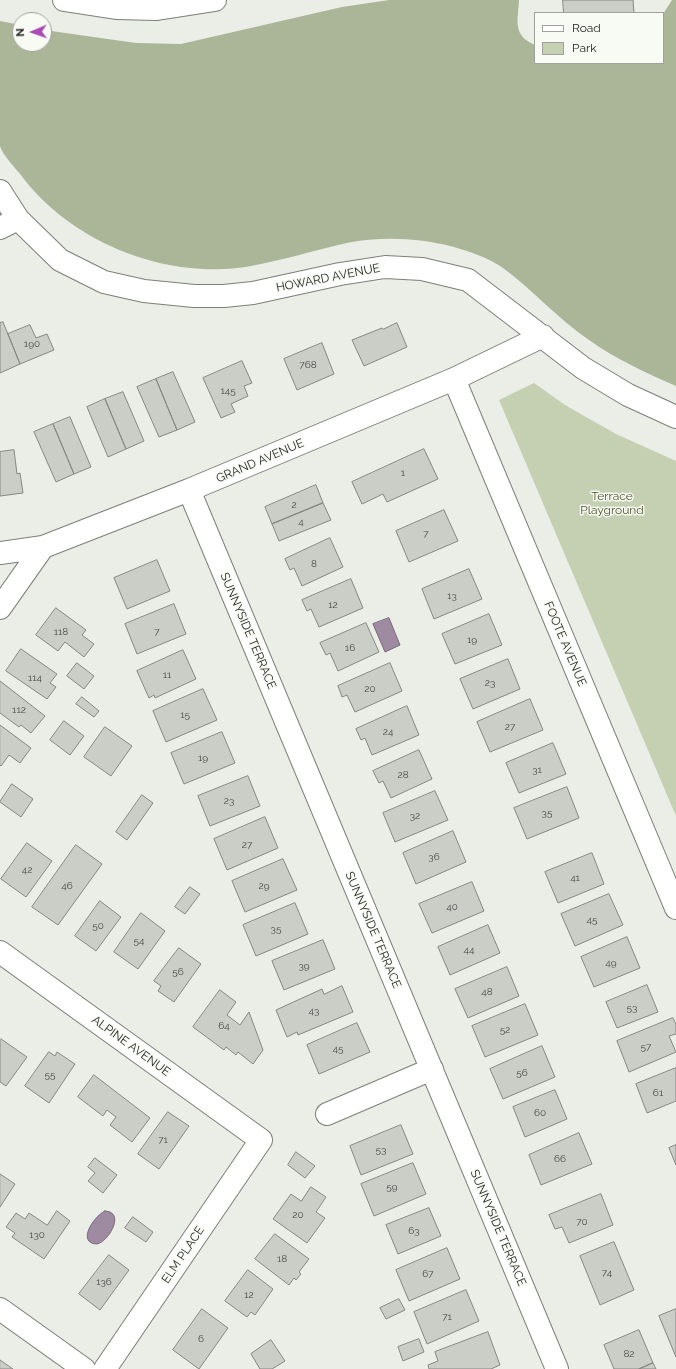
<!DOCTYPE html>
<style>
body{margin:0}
#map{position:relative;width:676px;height:1369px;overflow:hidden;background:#ebede7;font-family:Raleway,sans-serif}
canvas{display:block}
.legend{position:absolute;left:534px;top:12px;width:130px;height:52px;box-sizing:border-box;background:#f8faf4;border:1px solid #a1a29e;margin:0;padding:5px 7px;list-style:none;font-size:12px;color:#1e1f1d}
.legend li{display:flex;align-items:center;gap:8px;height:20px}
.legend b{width:20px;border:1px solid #a1a29e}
.north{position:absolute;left:12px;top:12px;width:40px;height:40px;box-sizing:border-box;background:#f8faf4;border:1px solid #a1a29e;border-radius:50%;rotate:268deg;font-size:11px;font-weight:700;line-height:16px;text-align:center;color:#1e1f1d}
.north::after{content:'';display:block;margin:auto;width:14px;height:18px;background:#a94cb5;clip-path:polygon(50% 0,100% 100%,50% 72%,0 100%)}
</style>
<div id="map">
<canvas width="676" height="1369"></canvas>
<ul class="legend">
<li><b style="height:5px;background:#fff"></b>Road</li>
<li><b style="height:11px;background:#c5cfb2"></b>Park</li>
</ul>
<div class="north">N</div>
</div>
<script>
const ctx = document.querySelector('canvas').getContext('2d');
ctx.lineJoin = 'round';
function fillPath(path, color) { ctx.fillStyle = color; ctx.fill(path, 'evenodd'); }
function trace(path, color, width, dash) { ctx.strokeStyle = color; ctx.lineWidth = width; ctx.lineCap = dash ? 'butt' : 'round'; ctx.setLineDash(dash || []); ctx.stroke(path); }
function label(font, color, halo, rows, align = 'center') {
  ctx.font = font + ' Raleway,sans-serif'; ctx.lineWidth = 3; ctx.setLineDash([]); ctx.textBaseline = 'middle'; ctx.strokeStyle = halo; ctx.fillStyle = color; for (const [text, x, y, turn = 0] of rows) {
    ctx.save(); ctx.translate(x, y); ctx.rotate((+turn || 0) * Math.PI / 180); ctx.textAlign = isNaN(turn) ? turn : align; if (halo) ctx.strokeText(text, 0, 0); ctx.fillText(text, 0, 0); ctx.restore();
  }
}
const green = new Path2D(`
 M534,383l31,22 51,29 60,27v355l-177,-416z`);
const forest = new Path2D(`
 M389,0h130c-1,21 -7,35 16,45v18h128v-49l9,-14h4v386c-30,-13 -60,-27 -87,-46 -31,-21 -56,-50 -86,-72 -14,-10 -32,-16 -49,-21 -34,-9 -72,-11 -107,-4 -32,7 -63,17 -96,23 -83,15 -180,-23 -230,-91 -6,-7 -19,-21 -21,-29 0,-8 0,-27 0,-36 0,-30 0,-60 0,-89l20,4v19h24v-14l92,13 45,1 161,-37z`);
const water = new Path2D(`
 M389,618l11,27 -15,7 -12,-28z
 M105,1211c22,1 2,33 -9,33 -20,-2 -1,-29 9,-33z`);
const building = new Path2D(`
 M563,0h70l1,13h-70z
 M3,322l17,42 -20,9v-50z
 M397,323l10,24 -43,19 -12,-26 30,-12 1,1z
 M30,325l6,13 11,-4 7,16 -34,14 -12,-30z
 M322,343l12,31 -37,16 -13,-31z
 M242,361l10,22 -8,3 4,10 -17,8 4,8 -14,6 -18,-40z
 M173,372l22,50 -18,8 -21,-51z
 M156,379l21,51 -18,7 -22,-50z
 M123,392l21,49 -18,8 -21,-50z
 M105,399l21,50 -18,8 -21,-50z
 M70,417l21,50 -17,7 -21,-50z
 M53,424l21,50 -18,8 -22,-50z
 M424,449l14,30 -51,23 -4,-8 -21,10 -10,-22z
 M14,450l3,24 3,-1 3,20 -23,3v-44z
 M316,485l7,18 -51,21 -7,-17z
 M323,503l8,17 -52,21 -7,-17z
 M444,510l14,31 -49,21 -13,-31z
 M330,538l13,29 -41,19 -8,-18 -4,2 -5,-11z
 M157,560l13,31 -43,18 -13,-31z
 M469,569l13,30 -48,20 -12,-30z
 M351,579l12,29 -44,19 -8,-18 -4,2 -5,-11z
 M174,604l12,30 -49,20 -12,-30z
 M56,608l30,22 -4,5 12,9 -10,13 -19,-15 -7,9 -22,-16z
 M489,614l13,31 -47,19 -13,-30z
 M366,623l13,29 -41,19 -8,-18 -4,2 -6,-12z
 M21,649l36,25 -7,9 6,4 -9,12 -41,-28z
 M183,650l13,29 -41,19 -1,-3 -5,3 -12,-27z
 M508,659l12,30 -47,20 -13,-30z
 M77,663l17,13 -10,13 -17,-13z
 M390,663l12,28 -47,21 -8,-17 -5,2 -4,-11z
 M0,681l45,35 -14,17 -10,-8 -2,2 -19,-14z
 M203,689l14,31 -51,22 -13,-31z
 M82,697l17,14 -5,6 -18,-13z
 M530,699l13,31 -53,22 -13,-30z
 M407,706l12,29 -47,20 -7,-17 -4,2 -5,-11z
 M64,721l20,15 -14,19 -20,-15z
 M0,725l31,23 -11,15 -11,-8 -8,11 -1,-1z
 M105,727l27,19 -21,30 -27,-19z
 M222,732l13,31 -51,21 -13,-31z
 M553,743l13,31 -47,19 -13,-30z
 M419,750l13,29 -41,19 -8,-17 -4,2 -6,-12z
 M248,776l12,30 -50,20 -12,-30z
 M12,784l21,15 -12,18 -21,-15z
 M567,787l12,31 -52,21 -13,-31z
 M435,791l13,29 -53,22 -12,-29z
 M142,795l11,8 -26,37 -11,-8z
 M265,817l13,31 -51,22 -13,-31z
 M453,831l13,31 -50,22 -13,-31z
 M27,843l25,18 -26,36 -25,-18z
 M76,845l26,19 -44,61 -26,-18z
 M592,853l12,31 -46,19 -13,-31z
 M283,859l14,31 -52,22 -13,-31z
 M472,882l12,29 -52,22 -13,-29z
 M190,887l10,7 -15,20 -10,-7z
 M609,894l14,31 -48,21 -14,-32z
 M100,901l21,16 -25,34 -21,-15z
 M295,903l13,31 -52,22 -13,-31z
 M141,913l24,18 -27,38 -24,-17z
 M488,925l12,28 -50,22 -12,-28z
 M627,937l13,31 -46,19 -13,-30z
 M323,940l12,29 -51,21 -12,-29z
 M179,948l22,16 -27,38 -16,-11 3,-5 -7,-5z
 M507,967l12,29 -51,22 -13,-29z
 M647,985l11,27 -41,16 -11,-26z
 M342,986l11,26 -55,23 -1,-3 -10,5 -11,-27 46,-21 2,5z
 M220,990l16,12 -9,13 13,10 9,-13 14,38 -10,14 -15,-12 -2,3 -10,-8 -2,3 -31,-23z
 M525,1004l13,31 -53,22 -13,-31z
 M673,1018l3,6v10l-7,2 7,16 -47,20 -12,-31z
 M357,1023l13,29 -51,22 -12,-29z
 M1,1039l26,18 -21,29 -6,-4v-42z
 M542,1046l13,31 -52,22 -13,-30z
 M49,1052l6,4 2,-4 18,12 -26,39 -24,-17z
 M676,1068v33l-29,12 -11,-29z
 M94,1075l56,43 -18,24 -22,-17 6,-8 -9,-7 -4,6 -25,-19z
 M555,1090l12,29 -42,18 -12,-30z
 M168,1112l21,14 -30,43 -21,-15z
 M401,1125l12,29 -52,21 -11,-29z
 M579,1133l13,31 -51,21 -12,-30z
 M676,1145v20l-7,-17z
 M296,1152l19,14 -10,12 -17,-13z
 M95,1158l22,17 -14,18 -15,-12 7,-8 -7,-6z
 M413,1163l13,31 -52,22 -13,-32z
 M0,1174l15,10 -15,23z
 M311,1187l15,10 -10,15 9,6 -18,25 -34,-24 18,-25 10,7z
 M601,1194l12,31 -44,18 -7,-16 -7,2 -6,-14z
 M429,1208l12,28 -43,18 -12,-29z
 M57,1211l13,10 -26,38 -32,-22 3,-4 -9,-6 10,-14 9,6 4,-6 18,12z
 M133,1217l20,15 -7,10 -21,-14z
 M275,1234l34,25 -10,13 2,2 -5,6 -2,-2 -5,7 -34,-26z
 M614,1242l20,48 -34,15 -20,-49z
 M447,1248l13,31 -51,22 -13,-31z
 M109,1255l20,15 -29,40 -21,-16z
 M248,1270l25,19 -18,26 -4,-3 -4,5 -22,-16z
 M466,1290l13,31 -52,23 -13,-32z
 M399,1299l6,11 -19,9 -6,-11z
 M202,1309l26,19 -29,41 -26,-19z
 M676,1309v48l-17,-41z
 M639,1330l14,33 -14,6h-25l-10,-24z
 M488,1332l12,33 -9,4h-62l-1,-4 10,-4 -3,-9z
 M419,1339l5,13 -21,9 -5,-14z
 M271,1340l14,21 -13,8h-12l-9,-15z
 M0,1360l13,9h-13z
 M653,1363l3,6h-17z`);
const minor = new Path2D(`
 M64,0l52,8 41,1 58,-9
 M0,191l18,28 42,41 44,22 40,9 50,5h30l29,-3 87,-19 45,-7 37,2 46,11 115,88 45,27 48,22
 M0,228l18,-9
 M454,379l222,529
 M189,490l368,879
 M0,553l43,-6 146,-57 265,-111 89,-43
 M0,608l43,-61
 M0,952l261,188 -156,229
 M327,1114l105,-45
 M0,1309l84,60`);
const numberNames = [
 ["190",32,344],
 ["768",308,365],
 ["145",228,391],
 ["1",403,473],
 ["2",294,505],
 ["4",301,522],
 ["7",426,534],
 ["8",314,564],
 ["13",452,596],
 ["12",333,605],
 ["118",61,632],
 ["7",157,632],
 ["19",472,640],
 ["16",350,648],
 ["11",167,675],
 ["114",35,678],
 ["23",490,683],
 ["20",370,689],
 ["112",19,710],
 ["15",185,715],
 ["27",510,727],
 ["24",388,732],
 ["19",203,758],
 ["31",537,770],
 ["28",403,775],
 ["23",229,801],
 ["35",547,813],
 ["32",415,816],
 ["27",247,845],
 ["36",434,857],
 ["42",27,870],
 ["41",575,878],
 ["46",67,886],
 ["29",264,886],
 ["40",452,907],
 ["45",592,920],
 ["50",98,926],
 ["35",276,929],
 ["54",139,941],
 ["44",469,950],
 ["49",611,963],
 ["39",304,966],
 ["56",178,972],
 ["48",487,992],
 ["53",632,1008],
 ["43",314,1011],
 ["64",224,1026],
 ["52",505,1030],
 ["57",646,1047],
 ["45",338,1049],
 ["56",522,1073],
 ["55",50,1075],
 ["61",658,1093],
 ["60",540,1113],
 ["71",163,1140],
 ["53",381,1150],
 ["66",560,1159],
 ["59",392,1187],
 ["20",298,1215],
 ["70",582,1222],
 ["63",414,1231],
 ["130",37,1235],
 ["18",282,1259],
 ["74",607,1273],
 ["67",428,1274],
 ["136",104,1282],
 ["12",249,1295],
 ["71",447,1317],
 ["6",201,1339],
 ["82",629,1354]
];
const streetNames = [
 ["HOWARD AVENUE",328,278,-11],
 ["GRAND AVENUE",260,461,-23],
 ["SUNNYSIDE TERRACE",248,631,67],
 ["FOOTE AVENUE",565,644,67],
 ["SUNNYSIDE TERRACE",373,930,67],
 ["ALPINE AVENUE",131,1046,36],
 ["SUNNYSIDE TERRACE",498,1228,67],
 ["ELM PLACE",183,1255,-56]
];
const parkNames = [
 ["Terrace",612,496],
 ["Playground",612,510]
];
fillPath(green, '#c5cfb2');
fillPath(forest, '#abb598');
fillPath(water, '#9e8aa1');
trace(water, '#786a79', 1);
fillPath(building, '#cbcdc7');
trace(building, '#858782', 1);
trace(minor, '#7d7f79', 24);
trace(minor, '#fff', 22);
label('10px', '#494a48', null, numberNames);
label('12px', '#1e1f1d', '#f8faf4', streetNames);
label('12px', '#485526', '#f8faf4', parkNames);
</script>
